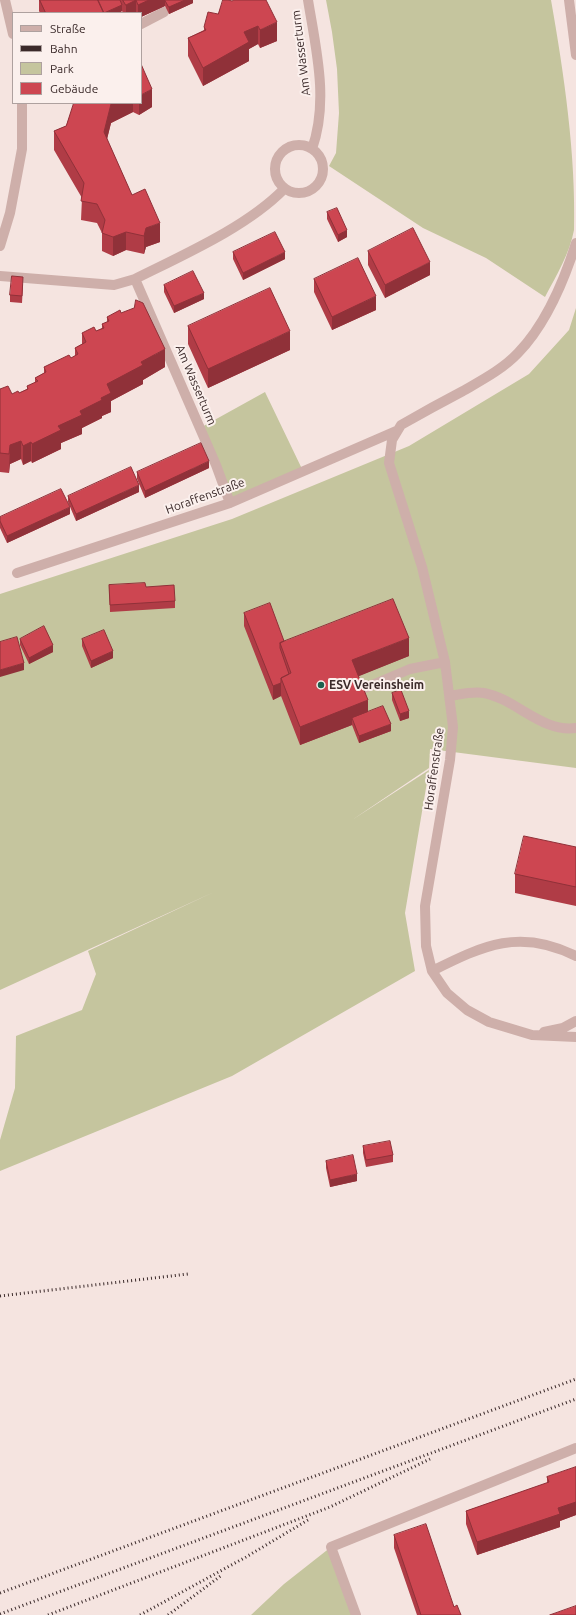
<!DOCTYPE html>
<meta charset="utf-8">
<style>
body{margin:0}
#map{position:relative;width:576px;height:1615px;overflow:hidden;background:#f5e4e0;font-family:Ubuntu,sans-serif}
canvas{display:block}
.legend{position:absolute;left:12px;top:12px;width:130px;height:92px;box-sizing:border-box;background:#fbf0ed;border:1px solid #aea19f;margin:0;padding:5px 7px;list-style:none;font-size:12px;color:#3b2a2a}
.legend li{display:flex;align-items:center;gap:8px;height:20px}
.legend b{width:20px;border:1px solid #aea19f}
</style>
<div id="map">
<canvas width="576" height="1615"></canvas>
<ul class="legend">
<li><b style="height:5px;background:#ceafaa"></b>Straße</li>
<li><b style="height:5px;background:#3b2a2a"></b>Bahn</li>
<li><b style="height:11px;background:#c5c59e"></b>Park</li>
<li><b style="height:11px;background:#cd4651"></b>Gebäude</li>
</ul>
</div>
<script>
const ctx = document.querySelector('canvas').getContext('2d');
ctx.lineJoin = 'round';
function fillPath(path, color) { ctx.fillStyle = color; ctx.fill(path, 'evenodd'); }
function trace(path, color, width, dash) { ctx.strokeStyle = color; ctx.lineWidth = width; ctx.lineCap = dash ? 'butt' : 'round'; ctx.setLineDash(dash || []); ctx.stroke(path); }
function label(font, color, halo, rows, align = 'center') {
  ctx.font = font + ' Ubuntu,sans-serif'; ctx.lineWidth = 4; ctx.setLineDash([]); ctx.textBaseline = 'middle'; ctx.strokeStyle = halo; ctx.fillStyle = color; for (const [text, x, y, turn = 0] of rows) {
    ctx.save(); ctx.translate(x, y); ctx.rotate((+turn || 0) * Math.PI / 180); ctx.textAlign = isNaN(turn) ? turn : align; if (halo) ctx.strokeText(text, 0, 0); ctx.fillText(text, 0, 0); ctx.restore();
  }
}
const green = new Path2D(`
 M326,0h225c13,74 25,155 23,230 -4,23 -18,46 -29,67l-59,-39 -63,-30 -94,-62 7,-13 3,-40 -2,-44 -5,-37z
 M576,308v460l-146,-19 -1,19 -77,52 77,-50 -24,143 10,58 -183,105 -232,95v-31l15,-52 1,-52 66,-26 14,-36 -8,-23 126,-59 -214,98v-396l232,-75 177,-73 120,-72 40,-44z
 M265,392l38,79 -73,32 -30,-75z
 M331,1547l25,68h-105l33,-31z`);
const minor = new Path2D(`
 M5,0l8,34
 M308,0c8,49 21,101 4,149
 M569,0l7,55
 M141,24l23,-12
 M275 169a24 24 0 1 1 48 0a24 24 0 1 1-48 0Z
 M576,243c-12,38 -30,81 -58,110 -15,16 -36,27 -55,38 -21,11 -41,22 -62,34l-9,15 -3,23 33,104 23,95 8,65 -3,33 -25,146 1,40 6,25 15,22 20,17 22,12 43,13 44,2
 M0,246l10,-33 12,-64v-46
 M0,276l114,9 21,-6
 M230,503l-14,-38 -81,-186c48,-24 112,-52 149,-90
 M17,573l213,-70 166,-72
 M365,688l45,-19 35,-7
 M450,696c12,-2 23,-5 34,-3 32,6 58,40 92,35
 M432,971c52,-26 88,-43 144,-15
 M544,1032l19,-4 13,-7
 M356,1615l-25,-68 245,-99`);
const rail = new Path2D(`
 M0,1296l188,-22
 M0,1593l576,-214
 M0,1614l576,-215
 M48,1615l282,-108 100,-48
 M140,1615l106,-58 62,-37
 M168,1615l54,-40`);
const wall = new Path2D(`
 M39,0h154v3l-24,11 -4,-8 -24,11v-4h-18l-1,-2 -3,2h-79l-1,-2z
 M228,0l49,41 -17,7 -2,-4 -9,5v12l-46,25 -15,-30v-18l16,-8v-3l14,-13z
 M74,103h67l11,4 -13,8 -6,-3 -22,11 -4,16 25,56 28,47 -14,5 -2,7 -18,-4 -13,6 -11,-5v-18l-5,-10 -16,-3 1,-22 -28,-48v-19l12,-5z
 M327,212l20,25 -9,5 -11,-23z
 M368,251l62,24 -45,23 -17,-33z
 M233,252l52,7 -42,21 -10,-21z
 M314,279l62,31 -44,20 -18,-38z
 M23,284l-1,19 -12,-1v-7z
 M164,285l40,14 -30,14 -10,-21z
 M121,313l44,54 -22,13v4l-32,17v11l-9,4v2l-20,10v6l-21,9v6l-29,14 -1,-2 -8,4 -2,-6 -11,5 -1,9 -9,-1v-83l12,5 7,-1 8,-4v-3l8,-3v-5l9,-5v-6l27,-9 4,-2v-8l7,-4v-11l14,-2 6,-3v-4l5,-2v-5z
 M188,326l102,24 -82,38 -20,-44z
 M209,468l-64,30 -8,-19v-7z
 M139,492l-63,29 -8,-19v-6z
 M70,514l-63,29 -7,-15v-11z
 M109,585l37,2 29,14v7l-65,4z
 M244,613l40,28 125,15 -51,20 10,36 23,19 -32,12 -7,-18 -52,20 -19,-49 -8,4 -29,-74z
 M20,639l33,13 -24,12 -9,-19z
 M82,639l31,19 -22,10 -9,-22z
 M392,693l17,25 -9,3 -8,-21z
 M576,847v59l-61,-13v-19z
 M363,1146l30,9v7l-27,5 -3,-14z
 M326,1161l31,20 -27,6 -4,-19z
 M576,1467v48l-16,6v6l-83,28 -11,-31v-13l81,-28v-6z
 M394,1535l60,72 7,8h-44l-23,-67z`);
const shadedWall = new Path2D(`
 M136,0v13h-10v-8z
 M149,0h16v6l-24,11v-4h-3v-8z
 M185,0h8v3l-24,11v-7z
 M122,5v6l-3,2h-14z
 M277,22v19l-17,7v-18z
 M258,26v18l-9,5v12l-46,25v-18l41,-36z
 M152,89v18l-13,8v-12h2v-8z
 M113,103h20v9l-22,11 -7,28v-19l7,-28z
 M160,223v19l-14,5 -2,7v-18l2,-8z
 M347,230v7l-9,5v-7z
 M126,232v18l-13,6v-19z
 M285,252v7l-42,21v-7z
 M430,262v13l-45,23v-13z
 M204,293v6l-30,14v-7z
 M376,296v14l-44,20v-13z
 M290,331v19l-82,38v-19z
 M165,349v18l-22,13v4l-32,17v11l-9,4v2l-20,10v6l-21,9v6l-29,14v-19l48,-33 21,-13 6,-14 34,-22z
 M21,441v18l-11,5 -1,9 1,-28z
 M31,442v19l-8,4v-19z
 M209,461v7l-64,30v-7z
 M139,485v7l-63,29v-7z
 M70,507v7l-63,29v-7z
 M409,638v18l-57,23v-19z
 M53,645v7l-24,12v-6z
 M113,651v7l-22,10v-7z
 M24,663v7l-24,7v-7z
 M281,683v13l-8,4v-14z
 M368,700v19l-16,-1v7l-52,20v-18z
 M409,711v7l-9,3v-7z
 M391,724v7l-32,12v-7z
 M357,1174v7l-27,6v-7z
 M576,1502v13l-16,6v6l-83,28v-13l81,-34z`);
const building = new Path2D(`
 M40,0h58l6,13h-58z
 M98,0h22l2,5 -18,8z
 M123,0h26l-11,5 -2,-5 -10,5z
 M165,0h20l-16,7z
 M223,0h5l4,1 2,-1h32l11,22 -17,8 -2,-4 -14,6 5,10 -46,26 -15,-30 18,-8 -2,-3 4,-15 10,2z
 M141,64l11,25 -11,6z
 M74,103h39l-2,1 -7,28 28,63 13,-6 15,34 -14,5 -2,8 -18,-4 -13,5 -11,-4 3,-13 -8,-16 -16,-3 3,-18 -30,-52 12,-5z
 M337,208l10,22 -9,5 -11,-23z
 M413,228l17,34 -45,23 -17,-34z
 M275,232l10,20 -42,21 -10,-21z
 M358,258l18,38 -44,21 -18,-38z
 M193,271l11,22 -30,13 -10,-21z
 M12,276l11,1 -1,19 -12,-1z
 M270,288l20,43 -82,38 -20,-43z
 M136,300l7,3 22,46 -24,13 2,3 -36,19 4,9 -10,5 1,2 -22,11 2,4 -24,11 3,4 -29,14 -1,-2 -8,4 -2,-5 -11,4 -1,9 -9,-1v-64l8,-3 4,8 6,-3 1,2 9,-4 -1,-3 11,-5 -3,-3 11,-6 -2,-5 25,-12 2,3 7,-4 -3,-6 11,-6 -4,-9 12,-6 2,4 8,-3 -2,-4 7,-3 -2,-4 13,-7 1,3 13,-5z
 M201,443l8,18 -64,30 -8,-19z
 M131,467l8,18 -63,29 -8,-18z
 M61,489l9,18 -63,29 -7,-15v-4z
 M145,583l1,4 28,-2 1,16 -65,4 -1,-20z
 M393,599l16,39 -57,22 16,40 -68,27 -19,-49 10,-5 -11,-30z
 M270,603l14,38 -4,2v5l9,26 -8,4v5l-8,3 -29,-73z
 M44,626l9,19 -24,13 -9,-19z
 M104,630l9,21 -22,10 -9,-22z
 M17,637l7,26 -24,7v-28z
 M401,690l8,21 -9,3 -8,-21z
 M383,706l8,18 -32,12 -7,-18z
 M524,836l52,11v40l-61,-13z
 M390,1141l3,14 -27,5 -3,-14z
 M353,1155l4,19 -27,6 -4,-19z
 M576,1467v35l-18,6 2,6 -83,28 -11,-31 83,-29 -2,-5z
 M426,1524l28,83 3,-2 4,10h-40l-27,-80z
 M576,1606v9h-26z`);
const markers = [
 [321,685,4,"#1d604e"]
];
const streetNames = [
 ["Am Wasserturm",301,53,-97],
 ["Am Wasserturm",196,385,67],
 ["Horaffenstraße",205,496,-20],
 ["Horaffenstraße",434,769,-82]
];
const poiNames = [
 ["ESV Vereinsheim",329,685]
];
fillPath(green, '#c5c59e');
trace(minor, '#ceafaa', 10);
trace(rail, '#3b2a2a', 3, [1, 3]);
fillPath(wall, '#b03c46');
fillPath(shadedWall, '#903139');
fillPath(building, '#cd4651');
trace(building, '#903139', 1);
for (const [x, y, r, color] of markers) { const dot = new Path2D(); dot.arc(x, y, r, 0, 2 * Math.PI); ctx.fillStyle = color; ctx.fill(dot); trace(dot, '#fbf0ed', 1.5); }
label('12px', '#3b2a2a', '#fbf0ed', streetNames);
label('bold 12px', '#3b2a2a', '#fbf0ed', poiNames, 'left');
</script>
